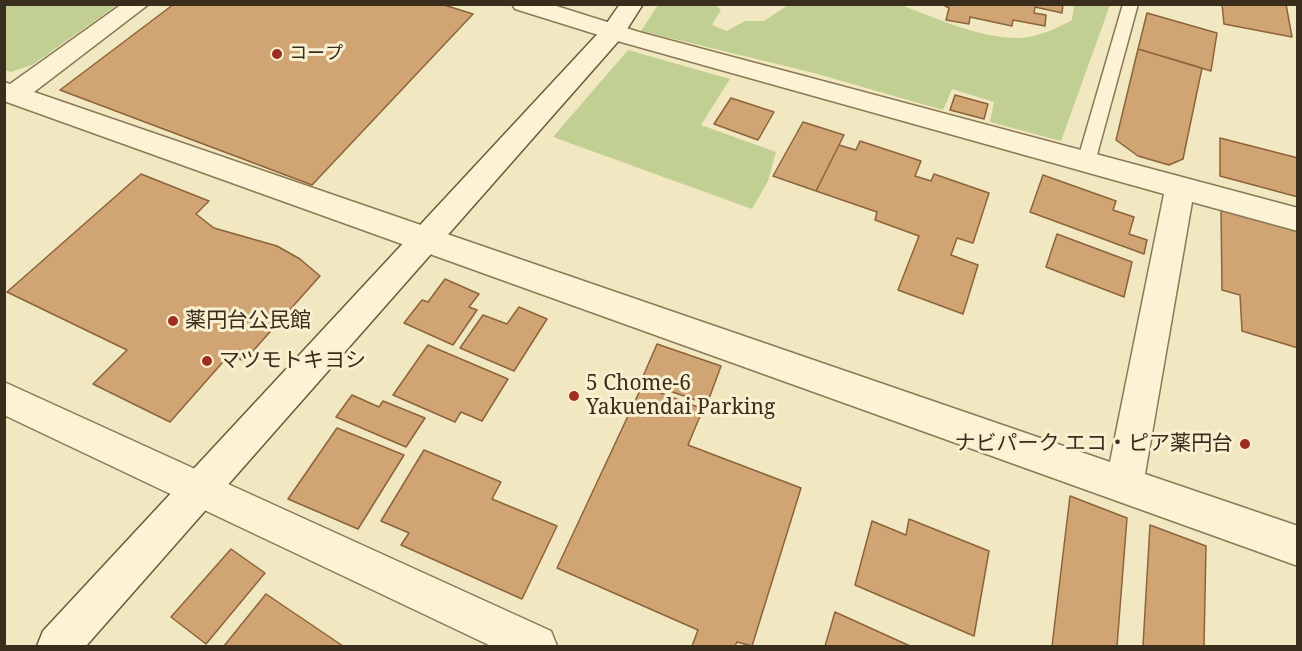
<!DOCTYPE html>
<meta charset="utf-8">
<style>
body{margin:0}
#map{position:relative;width:1302px;height:651px;overflow:hidden;background:#f1e7c0;font-family:"Noto Serif",serif}
canvas{display:block}
.frame{position:absolute;inset:0;border:6px solid #392d1c;pointer-events:none}
</style>
<div id="map">
<canvas width="1302" height="651"></canvas>
<div class="frame"></div>
</div>
<script>
const ctx = document.querySelector('canvas').getContext('2d');
ctx.lineJoin = 'round';
function fillPath(path, color) { ctx.fillStyle = color; ctx.fill(path, 'evenodd'); }
function trace(path, color, width, dash) { ctx.strokeStyle = color; ctx.lineWidth = width; ctx.lineCap = dash ? 'butt' : 'round'; ctx.setLineDash(dash || []); ctx.stroke(path); }
function label(font, color, halo, rows, align = 'center') {
  ctx.font = font + ' "Noto Serif","Noto Sans JP",serif'; ctx.lineWidth = 6; ctx.setLineDash([]); ctx.textBaseline = 'middle'; ctx.strokeStyle = halo; ctx.fillStyle = color; for (const [text, x, y, turn = 0] of rows) {
    ctx.save(); ctx.translate(x, y); ctx.rotate((+turn || 0) * Math.PI / 180); ctx.textAlign = isNaN(turn) ? turn : align; if (halo) ctx.strokeText(text, 0, 0); ctx.fillText(text, 0, 0); ctx.restore();
  }
}
const green = new Path2D(`
 M5,4h112v1l-85,60 -21,7 -6,-2z
 M901,5c35,13 80,34 119,33 19,-1 37,-10 52,-18l2,-15h36l-49,136 -71,-19 4,-20 -42,-13 -9,21 -129,-37 -173,-42 17,-26h57l6,5 -9,15 15,6 18,-10h19l24,-16z
 M628,50l102,29 -29,46 75,27 -8,29 -16,28 -199,-72z`);
const building = new Path2D(`
 M174,4h267l32,10 -161,171 -252,-95z
 M942,4h121l-1,9 -27,-6 -1,6 12,2 -1,11 -32,-6 -1,6 -42,-9 -1,7 -23,-4 3,-12z
 M1222,4h64l6,33 -68,-13z
 M1147,13l70,20 -6,38 -73,-22z
 M1138,49l64,19 -19,91 -14,6 -31,-9 -22,-16z
 M955,95l33,9 -4,15 -34,-9z
 M731,98l43,14 -16,28 -44,-16z
 M803,122l41,13 -28,56 -43,-15z
 M1220,138l78,20v39l-78,-21z
 M860,141l61,20 -6,15 16,5 3,-7 55,19 -16,50 -16,-5 -6,17 27,10 -15,49 -65,-24 21,-54 -44,-16 2,-8 -61,-21 23,-46 17,5z
 M141,174l68,27 -13,13 18,14 63,18 23,13 20,17 -76,85 -14,-7 -60,68 -77,-38 34,-34 -120,-58z
 M1043,175l73,26 -3,9 21,7 -5,17 18,6 -3,14 -114,-42z
 M1221,208l77,21v119l-56,-17 -2,-36 -18,-5z
 M1057,234l75,28 -8,35 -78,-30z
 M445,279l34,15 -10,13 8,3 -24,35 -49,-22 18,-23 6,2z
 M519,307l28,12 -33,52 -54,-23 23,-33 24,9z
 M657,344l64,22 -14,38 -66,-23z
 M428,345l80,34 -26,42 -21,-9 -6,10 -62,-27z
 M642,386l61,23 -15,36 113,43 -49,158 -15,-4 -2,4h-43l6,-16 -141,-62z
 M352,395l27,12 4,-6 42,17 -19,29 -70,-30z
 M337,428l67,27 -46,74 -70,-30z
 M424,450l77,32 -9,17 65,27 -35,73 -121,-54 8,-12 -28,-12z
 M1070,496l57,22 -10,128h-65z
 M909,519l80,32 -15,85 -119,-51 17,-64 34,14z
 M1150,525l56,21 -2,100h-61z
 M231,549l34,24 -59,71 -35,-27z
 M266,594l77,52h-119z
 M835,612l75,34h-85z`);
const lane = new Path2D(`
 M1123,4h15l-43,158 -3,5 -6,2 -6,-2 -3,-5z`);
const street = new Path2D(`
 M122,4h27l-115,88 1076,370 54,-268 -543,-152 -106,-33 -3,-5h38l89,28 659,176v23l-106,-29 -47,272 153,52v40l-1294,-465v-19l6,2z
 M4,382l547,249 6,15h-66l-487,-231z`);
const secondary = new Path2D(`
 M620,4h23l-21,33 -536,609h-49l6,-15 561,-604z`);
const markers = [
 [277,54,6,"#9e2e22"],
 [173,321,6,"#9e2e22"],
 [207,361,6,"#9e2e22"],
 [574,396,6,"#9e2e22"],
 [1245,444,6,"#9e2e22"]
];
const farPoinames = [
 ["コープ",289,54]
];
const poiNames = [
 ["薬円台公民館",185,321],
 ["マツモトキヨシ",219,361],
 ["5 Chome-6",586,384],
 ["Yakuendai Parking",586,408],
 ["ナビパーク エコ・ピア薬円台",1233,444,"right"]
];
fillPath(green, '#c2cf93');
fillPath(building, '#d1a473');
trace(building, '#8c633b', 1.5);
trace(lane, '#8b7856', 3);
trace(street, '#8b7856', 3);
trace(secondary, '#6d593a', 3);
fillPath(lane, '#fbf3d3');
fillPath(street, '#fbf3d3');
fillPath(secondary, '#fbf3d3');
for (const [x, y, r, color] of markers) { const dot = new Path2D(); dot.arc(x, y, r, 0, 2 * Math.PI); ctx.fillStyle = color; ctx.fill(dot); trace(dot, '#f8f0d0', 2); }
label('18px', '#392d1c', '#f8f0d0', farPoinames, 'left');
label('21px', '#392d1c', '#f8f0d0', poiNames, 'left');
</script>
